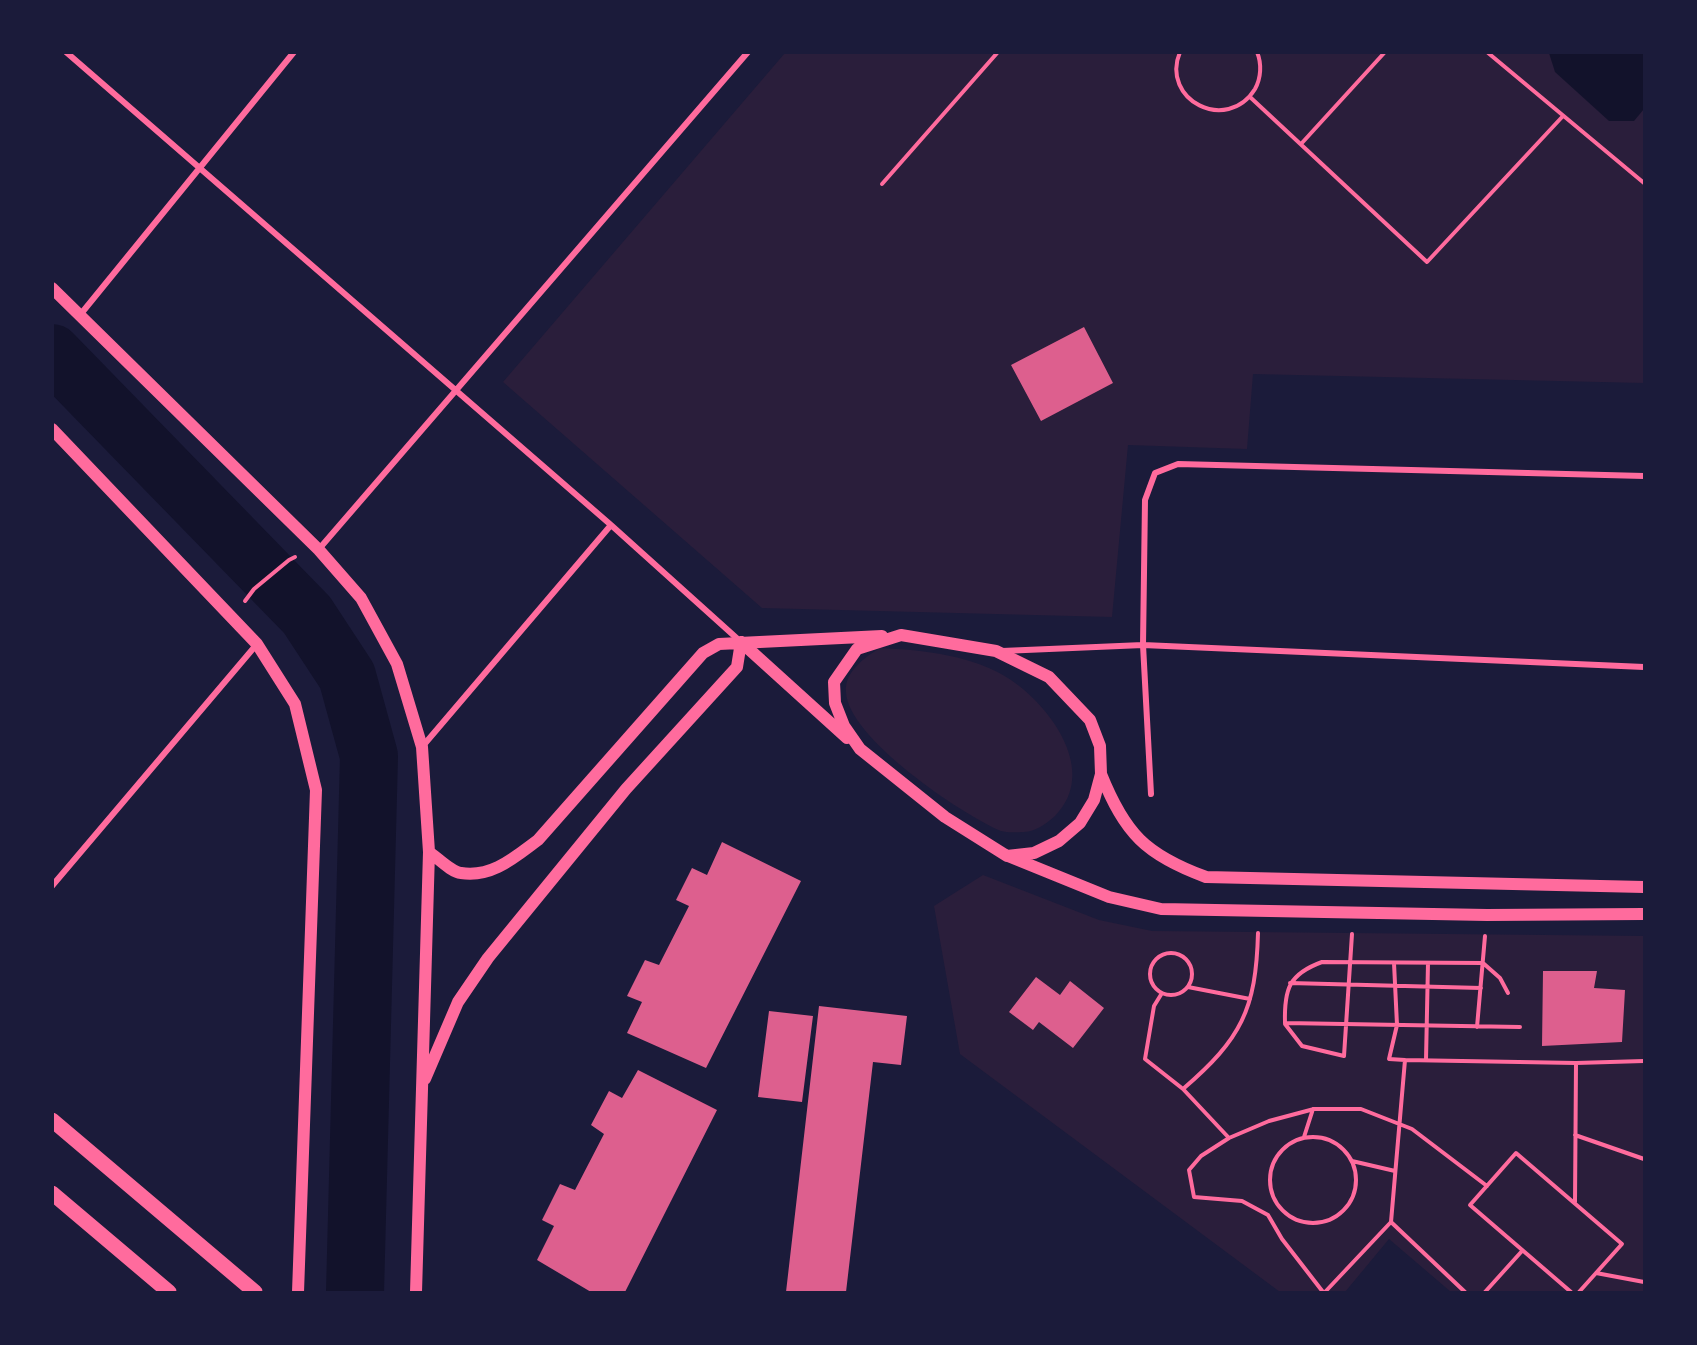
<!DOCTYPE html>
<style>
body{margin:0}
#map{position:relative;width:1697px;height:1345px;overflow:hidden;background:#1b1b3a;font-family:Arial,sans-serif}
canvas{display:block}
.frame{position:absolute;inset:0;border:54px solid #1b1b3a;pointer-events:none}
</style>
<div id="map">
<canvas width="1697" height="1345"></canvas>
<div class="frame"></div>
</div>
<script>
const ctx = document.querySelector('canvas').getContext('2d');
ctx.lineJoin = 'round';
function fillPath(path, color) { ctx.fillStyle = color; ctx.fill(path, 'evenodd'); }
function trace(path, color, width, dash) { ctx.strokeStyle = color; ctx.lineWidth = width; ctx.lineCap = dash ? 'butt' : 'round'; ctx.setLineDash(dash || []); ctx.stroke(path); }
const green = new Path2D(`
 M785,53h859v330l-391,-9 -6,75 -119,-4 -16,172 -350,-9 -259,-226z
 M880,648c43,2 94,7 131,32 40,27 88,92 44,136 -8,7 -20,16 -31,16 -7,0 -16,1 -23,-1 -40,-17 -153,-93 -155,-139 -2,-20 19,-35 34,-44z
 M983,875l116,45 53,11 492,5v356h-193l-62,-53 -44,53h-65l-320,-238 -26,-148z`);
const water = new Path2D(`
 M1549,53h95v56l-10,12h-25l-54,-49z`);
const river = new Path2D(`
 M52,353l255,262 40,61 22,80 -14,536`);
const building = new Path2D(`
 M1084,327l29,56 -72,38 -30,-56z
 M722,842l79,39 -95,187 -79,-35 15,-31 -15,-6 18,-36 14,5 30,-59 -13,-6 16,-32 15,7z
 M1543,971h54l-3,17 31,2 -3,52 -80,4z
 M1036,977l24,18 10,-14 34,27 -31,40 -34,-26 -6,8 -24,-18z
 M819,1006l88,10 -6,49 -28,-3 -27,230h-60z
 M769,1011l44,5 -11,86 -44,-5z
 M638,1070l79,40 -92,182h-34l-54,-32 17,-34 -12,-6 18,-36 15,6 29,-56 -13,-9 18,-34 13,7z`);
const path = new Path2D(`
 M1180,52c-20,48 47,82 75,37 6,-11 7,-25 2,-37
 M1487,52l157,131
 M1250,97l177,165 136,-146
 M1301,144l84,-92
 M882,184l116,-132
 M245,601l9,-12 35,-29 6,-3
 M1150 974a21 21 0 1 1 42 0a21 21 0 1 1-42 0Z
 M1394,963l3,62 -8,34 16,1
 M1290,983l191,5
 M1188,987l62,12
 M1162,993l-8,13 -9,53 38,30c58,-50 73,-79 75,-156
 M1508,993l-8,-15 -17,-15 -161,-1c-33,12 -38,27 -37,61l235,4
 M1285,1024l17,22 42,10 8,-122
 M1477,1027l8,-91
 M1426,1060l2,-97
 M1183,1089l46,49
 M1575,1135l69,24
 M1270 1180a43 43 0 1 1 86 0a43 43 0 1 1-86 0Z
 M1304,1137l9,-28
 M1352,1161l43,10
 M1575,1202l1,-139 68,-2
 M1596,1273l48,9
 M1323,1292l-41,-53 -14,-24 -26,-14 -48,-4 -5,-27 12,-14 28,-18 40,-17 45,-12h47l51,20 75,57
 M1325,1292l66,-70
 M1465,1292l-74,-70 14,-162 171,3
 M1485,1292l37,-41
 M1571,1292l-101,-87 46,-52 106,91 -43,48`);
const minor = new Path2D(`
 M66,52l545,473 130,117
 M80,315l214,-263
 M319,549l429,-497
 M1002,651l141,-6 501,22
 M422,747l189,-222
 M1151,794l-8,-149 2,-145 10,-27 23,-9 466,12
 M52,886l205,-242`);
const secondary = new Path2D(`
 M52,288l267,262 42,48 36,66 25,83 7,105 -13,440
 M52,429l205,215 38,60 21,86 -18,502
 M901,635l95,16 53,26 41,43 10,26 1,28 -7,26 -14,23 -21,18 -25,12 -27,3 -62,-39 -85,-68 -16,-23 -9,-23 -1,-21 23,-33z
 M741,642l106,96
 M1101,774c24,60 45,81 105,103l438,10
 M429,852c9,6 22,20 32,21 31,5 54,-16 77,-33l165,-187 16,-9 163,-8
 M1008,856l101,41 52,12 326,6 157,-1
 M425,1079l33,-77 30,-44 138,-169 111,-122 4,-25`);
const primary = new Path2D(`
 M52,1120l203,172
 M52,1193l117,99`);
fillPath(green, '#2a1e3b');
fillPath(water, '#12122b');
trace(river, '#12122b', 58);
fillPath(building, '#dd5f8e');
trace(path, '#ff6b9d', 4);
trace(minor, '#ff6b9d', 6);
trace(secondary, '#ff6b9d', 12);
trace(primary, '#ff6b9d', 15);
</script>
